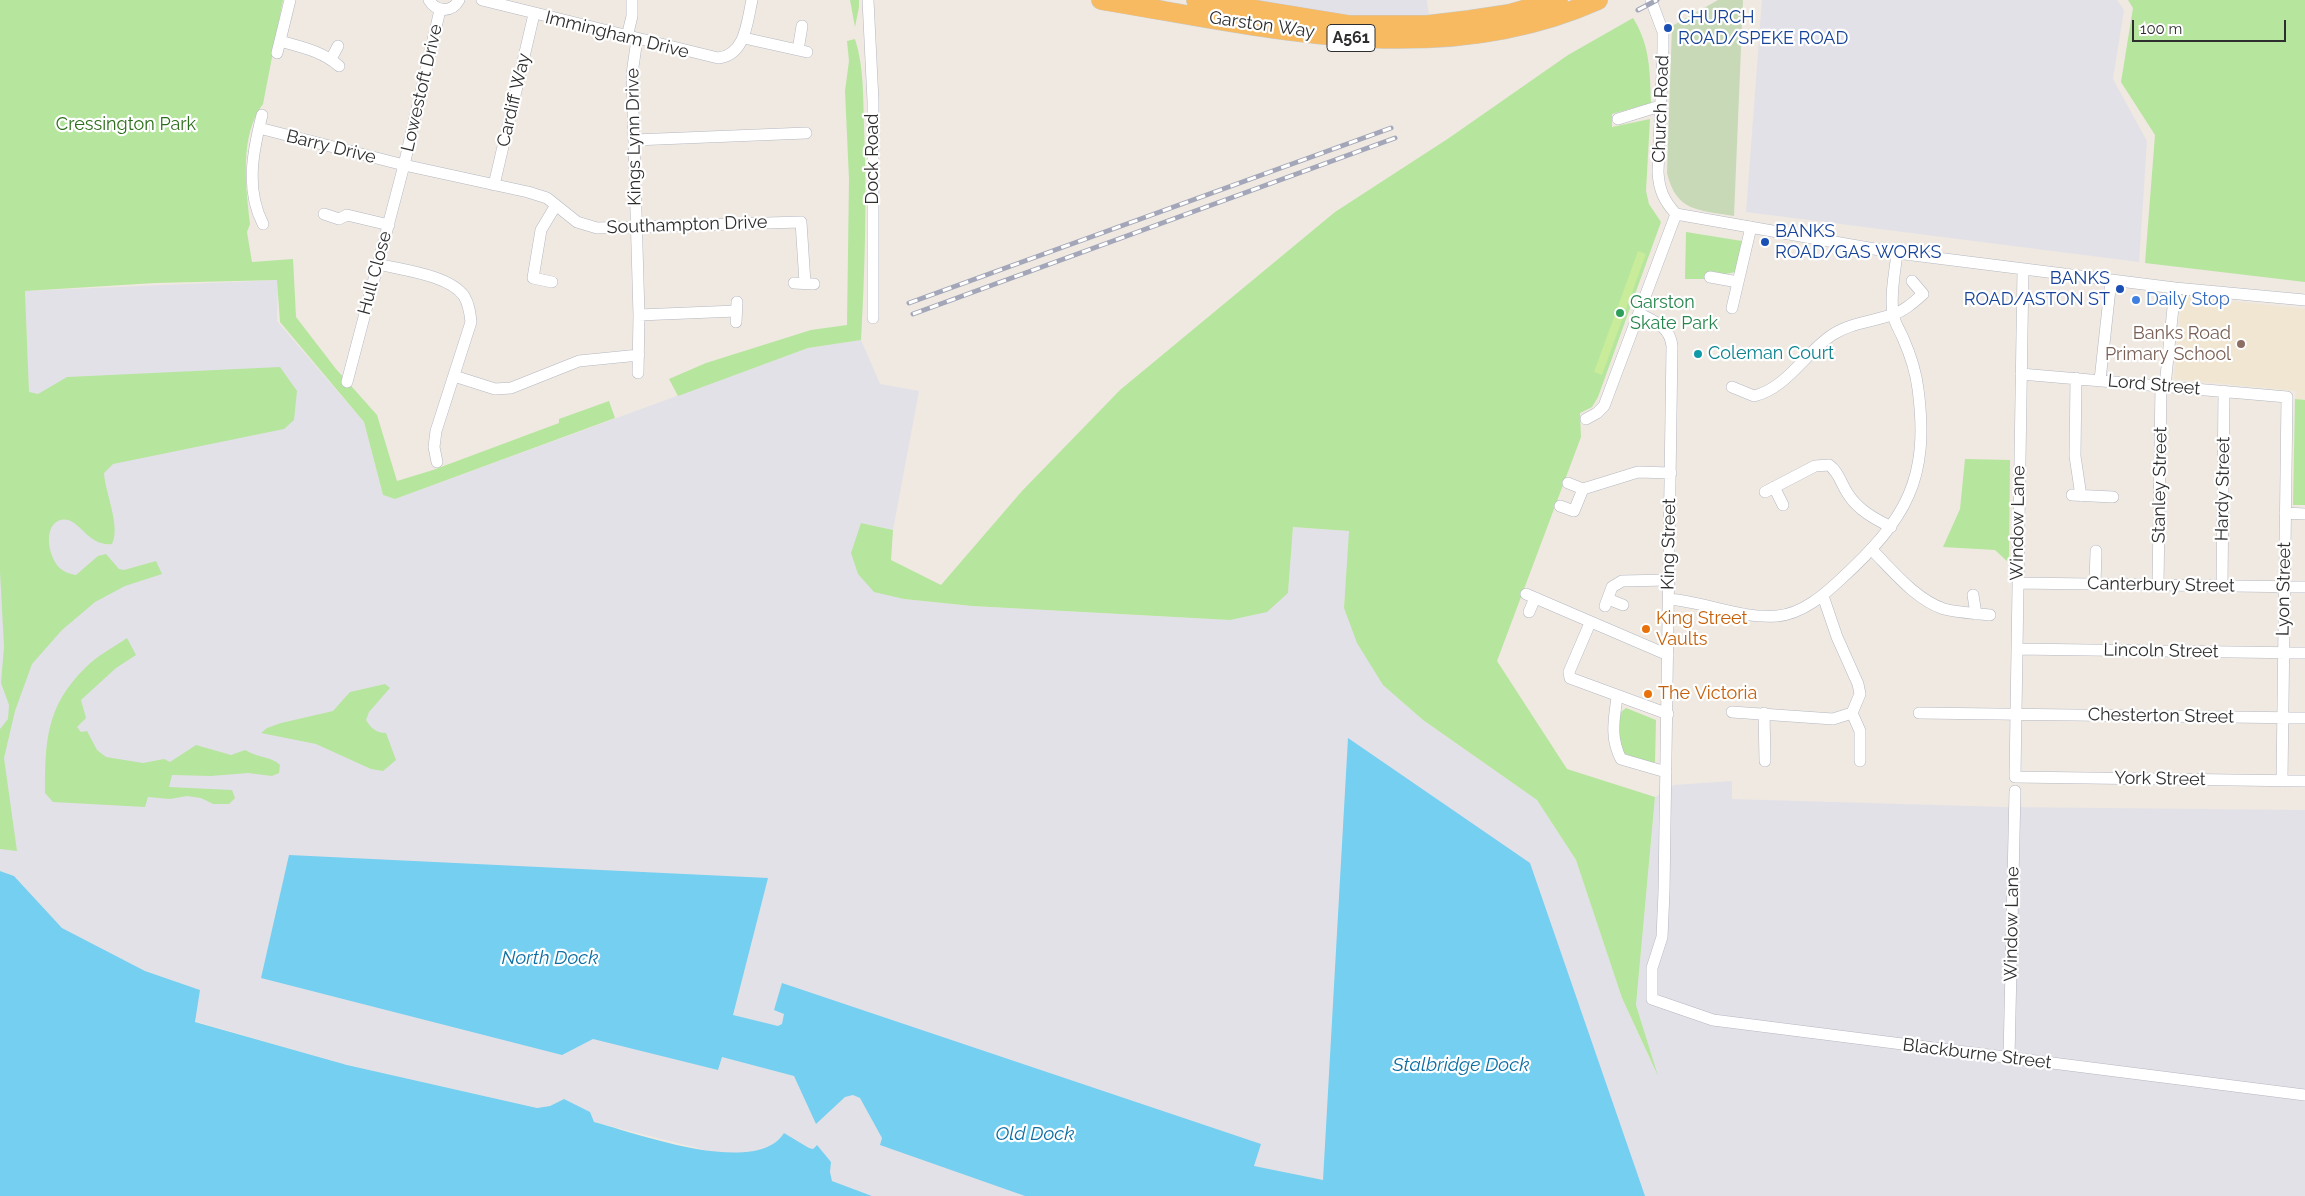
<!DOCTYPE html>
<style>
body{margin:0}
#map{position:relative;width:2305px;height:1196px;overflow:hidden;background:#efe9e1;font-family:Raleway,sans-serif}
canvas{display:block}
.scale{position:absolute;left:2132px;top:20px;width:154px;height:22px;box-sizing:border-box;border:2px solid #2e2e2e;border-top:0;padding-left:6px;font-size:15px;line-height:18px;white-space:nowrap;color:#2e2e2e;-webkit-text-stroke:4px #fff;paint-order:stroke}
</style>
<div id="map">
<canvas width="2305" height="1196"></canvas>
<div class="scale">100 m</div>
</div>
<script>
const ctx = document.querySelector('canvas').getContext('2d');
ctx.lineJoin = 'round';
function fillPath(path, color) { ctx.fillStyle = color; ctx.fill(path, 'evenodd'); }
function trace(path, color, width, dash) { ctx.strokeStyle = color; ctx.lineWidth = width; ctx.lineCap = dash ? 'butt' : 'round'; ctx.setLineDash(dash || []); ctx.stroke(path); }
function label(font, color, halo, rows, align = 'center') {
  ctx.font = font + ' Raleway,sans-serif'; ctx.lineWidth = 4.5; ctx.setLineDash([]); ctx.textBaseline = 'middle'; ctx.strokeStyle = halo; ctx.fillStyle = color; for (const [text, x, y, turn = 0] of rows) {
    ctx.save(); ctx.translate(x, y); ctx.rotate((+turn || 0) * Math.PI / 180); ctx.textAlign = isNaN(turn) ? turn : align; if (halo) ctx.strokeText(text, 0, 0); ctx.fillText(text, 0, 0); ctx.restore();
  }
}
const industrial = new Path2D(`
 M1257,0h170l2,17 -85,-2z
 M1762,0h355l7,10 -11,69 34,62 -8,121 -393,-50z
 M278,280l-1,41 87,101 19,73 12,4 413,-151 53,-8 19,44 39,7 -26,139 -32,-7 43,76 68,7 258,14 58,-27 5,-66 57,4 -6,77 40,77 39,35 114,80 39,60 46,138 34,74 -20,-67 19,-208 19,-12 58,-4v18l271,8 302,3v386h-1433l-40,-15 -16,-36 -3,4 -4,-1 -25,-15 -6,9 -12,7 -27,5 -26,-2 -119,-30 -30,-23 -14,7 -13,2 -190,-43 -153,-44 6,-31 -55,-19 -83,-43 -48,-52 -14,-5v-347l34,-1 -9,-232z`);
const education = new Path2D(`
 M2182,296l123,13v91l-10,-1 2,-8 -123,-12z`);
const green = new Path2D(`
 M0,0h283l-20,104c-24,31 -17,83 -13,120l-3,8 5,30 41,-3 3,58 40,52 41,46 20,66 36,-11 126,-47v-4l50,-18 6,17 -220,81 -12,-4 -19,-73 -84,-100 -3,-42 -122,3 -130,8 4,101 9,2 29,-17 213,-10 17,24 -3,29 -10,9 -171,35 -9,9c1,19 17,54 8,71 -27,3 -34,-32 -54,-23 -16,8 -8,40 3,48 5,4 10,5 15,6l22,-19 8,-2 13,15 5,1 32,-9 6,13 -37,12 -30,16 -33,28 -30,34 -17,47 -11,47 13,93 -17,-2v-120l8,-10 1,-14 -8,-22 3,-37 -4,-74z
 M850,0h9v7l-4,20z
 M2128,0h177v282l-160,-19 10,-128 -34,-53 12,-74z
 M1633,18c17,27 17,53 18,85l-39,11v13l38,-8 -4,72 3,13 12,18 -63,175 -6,10 -12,6 1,24 -84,224 70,108 88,28 -19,208 22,71 -36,-78 -46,-138 -39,-60 -114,-80 -40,-35 -26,-42 -13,-35 5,-77 -56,-4 -5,66 -21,19 -37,8 -258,-14 -68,-7 -30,-7 -16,-18 -7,-21 10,-30 32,7 -2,30 50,25 81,-94 98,-101 215,-178 114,-74 119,-83z
 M855,39c9,28 8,57 9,87 3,71 1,142 -3,214l-53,8 -130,48 -9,-17 37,-16 105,-33 36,-5 2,-146 -4,-88 4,-30 -2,-20z
 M1686,232l56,9 -6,31 -11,2 -14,-3 -6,8h-20z
 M2295,399l10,1v105h-12z
 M1965,459l45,1 -1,103 -14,-13 -52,-3 17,-38z
 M127,638l9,17 -20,13 -35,32 5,18 -9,9 4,5 6,-1 10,19 9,7 37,6 21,-4 6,3 26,-17 35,10 14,-5c13,8 26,6 35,15l-1,8 -7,3 -24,-3 -37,3 -39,-1 -3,12 63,3 3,8 -6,6h-16l-12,-6 -14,-2 -17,3 -22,-2 -3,10 -92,-5 -8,-9c0,-52 1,-87 41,-126 11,-11 28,-20 41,-29z
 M385,684l5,4 -21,24 -3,8c5,8 10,13 20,13l10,27 -13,11 -12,-2 -55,-25 -55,-11 6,-5 14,-5 52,-12 17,-19z
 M1626,708l30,12 -1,42 -3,2 -29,-11 -6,-19v-16h3l1,-6z`);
const cemetery = new Path2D(`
 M1718,0h25l-9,216c-35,-6 -58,-4 -67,-43l5,-147z`);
const pitch = new Path2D(`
 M1638,251l8,3 -44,121 -8,-3z`);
const water = new Path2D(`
 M1348,738l182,125 115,333h-620l-145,-51 2,-7 -22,-40 -7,-3 -8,2 -29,27 -22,-48 -72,-19 -4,13 -125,-31 -31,16 -301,-77 28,-123 479,23 -35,137 45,11 4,-2 2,-10 -10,-4 8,-27 479,161 -7,22 69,14z
 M0,871l14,5 48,52 83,43 55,19 -5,32 152,43 190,43 13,-2 14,-7 26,13 4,10c42,11 162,56 190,11l25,15 4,1 4,-4 14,17 -1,10 2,9 40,15h-872z`);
const minor = new Path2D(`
 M429,0c7,12 23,13 30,0
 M482,0l236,58c28,-3 29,-37 34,-58
 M868,0l5,101v217
 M1651,0l12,32v17l-5,123c1,18 6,29 18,42
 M627,37l5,-21v-16
 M744,38l63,14
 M637,39l-5,35 7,241 -1,58
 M280,41c21,6 42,10 59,25
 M798,50l4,-24
 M277,53l13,-53
 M331,59l7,-13
 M262,115c-9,36 -17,74 1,109
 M1618,119l42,-13
 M259,128l145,37 124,27 19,6 30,24 20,6 204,-6 4,61
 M634,140l172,-7
 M494,185l40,-171
 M324,214l15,5 8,-4 42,10
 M1676,214l221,39 278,35 130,12
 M378,264c24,6 71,11 86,32 5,8 6,17 7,26l-35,109 -2,16 3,15
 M2023,270l-8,507 290,4
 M1710,277l28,5
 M552,282l-19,-4 8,-48 15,-25
 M794,283l20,1
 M1732,308l19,-81
 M1640,314c16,8 30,13 32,32l-8,546 -2,45 -10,31v31l61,21 592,75
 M639,315l97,-4
 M736,322l1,-20
 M2021,374l266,23 -5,384
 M454,376l41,13 16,-1 68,-27 60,-6
 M2076,378l-1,78 6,40
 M2100,380l11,-100
 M347,382l57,-217 36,-155
 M2165,386l10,-98
 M1732,387l22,9c33,-8 51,-43 78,-61 18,-12 39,-13 59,-20 12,-3 23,-13 32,-21l-11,-13
 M1586,419l11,-6 7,-7 72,-192
 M1568,483l15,6
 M1774,487l9,18
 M1765,492l50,-26 14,-1c10,7 12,19 19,29 10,16 27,25 43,33
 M2072,495l41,2
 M1560,506l14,5 9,-22 55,-17 33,1
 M2285,513l20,1
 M1872,550c20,20 44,50 72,59 15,4 31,4 46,6
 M2018,583l287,4
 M2095,584l1,-33
 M2158,585l3,-200
 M2222,586l2,-195
 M1526,594l142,61
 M1973,595l3,19
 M1608,599l15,6
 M1669,599c36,3 71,20 108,17 25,-2 47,-21 64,-37 65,-60 89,-99 77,-190 -2,-17 -8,-35 -15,-51 -3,-7 -9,-16 -10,-24 -3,-20 2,-42 4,-61
 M1605,606l7,-19 10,-6 46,-1
 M1529,612l6,-14
 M1590,623l-21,49 1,6 98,36
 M2017,649l288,4
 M1617,697c-3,23 -7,41 4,62l45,13
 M1732,712l101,7 19,-6 8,-19 -2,-10 -21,-47 -14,-41
 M1764,713l1,48
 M1852,713l8,18v30
 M1919,713l386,5
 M2009,1057l6,-266`);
const trunk = new Path2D(`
 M1101,0c165,27 336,72 497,0
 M1196,0l153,25h78l42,-5 40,-6 49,-14`);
const rail = new Path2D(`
 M1638,10l19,-10
 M909,303l482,-175
 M913,314l482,-176`);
const markers = [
 [1668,28,5,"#1a4fb4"],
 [1765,242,5,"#1a4fb4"],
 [2120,289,5,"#1a4fb4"],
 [2136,300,5,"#3f7fe0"],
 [1620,313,5,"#2e9e5b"],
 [2241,344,5,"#8d6e63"],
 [1698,354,5,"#0f9aa8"],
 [1646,629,5,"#e8710a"],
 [1648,694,5,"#e8710a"]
];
const shields = [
 [1351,38,48]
];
const shieldNames = [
 ["A561",1351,38]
];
const transitNames = [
 ["CHURCH",1678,18],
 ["ROAD/SPEKE ROAD",1678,39],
 ["BANKS",1775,232],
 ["ROAD/GAS WORKS",1775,253],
 ["BANKS",2110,279,"right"],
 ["ROAD/ASTON ST",2110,300,"right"]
];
const streetNames = [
 ["Garston Way",1262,25,8],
 ["Immingham Drive",617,35,14],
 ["Lowestoft Drive",422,88,-77],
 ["Cardiff Way",514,100,-77],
 ["Church Road",1661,109,-88],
 ["Kings Lynn Drive",634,137,-91],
 ["Barry Drive",331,147,14],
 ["Dock Road",873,159,-90],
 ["Southampton Drive",687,225,-2],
 ["Hull Close",375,273,-75],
 ["Lord Street",2154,385,5],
 ["Stanley Street",2160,485,-89],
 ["Hardy Street",2223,489,-89],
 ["Window Lane",2018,523,-89],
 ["King Street",1669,544,-89],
 ["Canterbury Street",2161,585,1],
 ["Lyon Street",2284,589,-89],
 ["Lincoln Street",2161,651,1],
 ["Chesterton Street",2161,716,1],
 ["York Street",2160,779,1],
 ["Window Lane",2012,924,-89],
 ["Blackburne Street",1977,1054,7]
];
const parkNames = [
 ["Cressington Park",126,125]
];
const shopNames = [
 ["Daily Stop",2146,300]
];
const leisureNames = [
 ["Garston",1630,303],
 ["Skate Park",1630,324]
];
const educationNames = [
 ["Banks Road",2231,334],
 ["Primary School",2231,355]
];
const cultureNames = [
 ["Coleman Court",1708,354]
];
const foodNames = [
 ["King Street",1656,619],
 ["Vaults",1656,640],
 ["The Victoria",1658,694]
];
const waterNames = [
 ["North Dock",550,958],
 ["Stalbridge Dock",1461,1065],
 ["Old Dock",1035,1134]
];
fillPath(industrial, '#e3e1e8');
fillPath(education, '#f0e6d1');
fillPath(green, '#b6e59e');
fillPath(cemetery, '#c8d9b8');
fillPath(pitch, '#c9ec9a');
fillPath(water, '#75cff0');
trace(minor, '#b4b7c1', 12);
trace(trunk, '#c9c9c9', 20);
trace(minor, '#fff', 11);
trace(trunk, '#f8ba60', 19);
trace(rail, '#a3a6b8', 5);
trace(rail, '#fff', 3, [9]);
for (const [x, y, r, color] of markers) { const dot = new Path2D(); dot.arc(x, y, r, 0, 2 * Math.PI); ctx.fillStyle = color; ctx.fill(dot); trace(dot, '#fff', 2); }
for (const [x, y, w] of shields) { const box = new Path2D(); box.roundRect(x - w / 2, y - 13.5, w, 27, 4); ctx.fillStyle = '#fff'; ctx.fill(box); trace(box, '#2e2e2e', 1); }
label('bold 16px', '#2e2e2e', null, shieldNames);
label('18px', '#164399', '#fff', transitNames, 'left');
label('18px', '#2e2e2e', '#fff', streetNames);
label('18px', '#2c6e1b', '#fff', parkNames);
label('18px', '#366cbe', '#fff', shopNames, 'left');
label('18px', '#27864d', '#fff', leisureNames, 'left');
label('18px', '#785e54', '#fff', educationNames, 'right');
label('18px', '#0d838f', '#fff', cultureNames, 'left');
label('18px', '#c56008', '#fff', foodNames, 'left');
label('italic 19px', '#0d6fa3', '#fff', waterNames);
</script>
